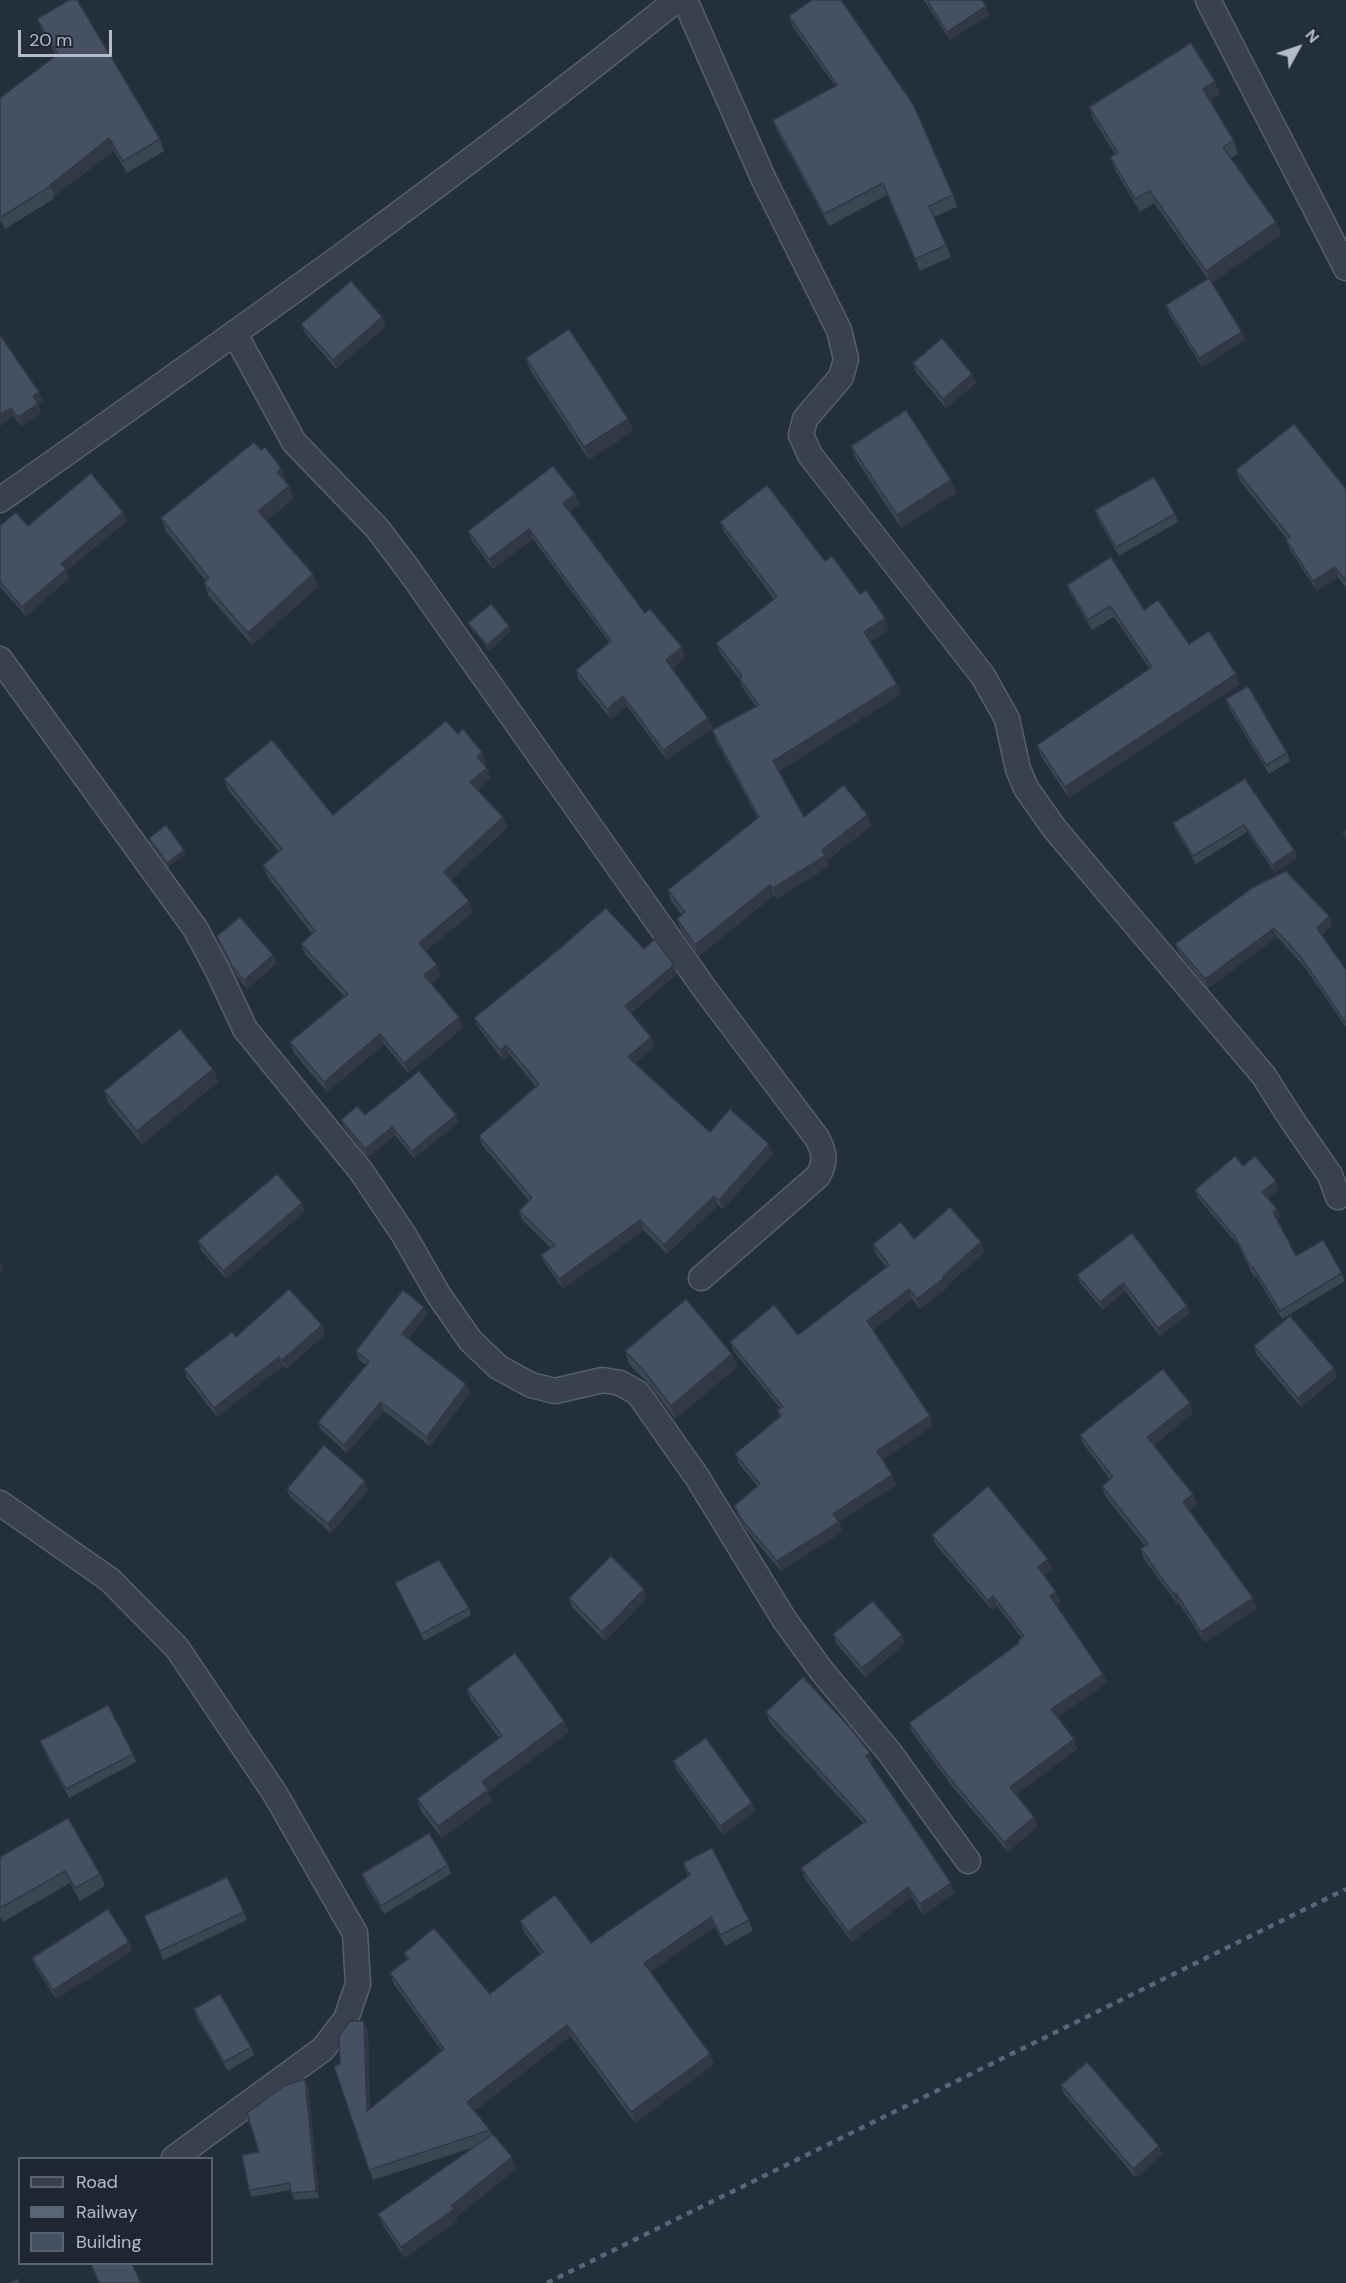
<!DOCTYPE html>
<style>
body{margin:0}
#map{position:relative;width:1346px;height:2283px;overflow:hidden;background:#242f3e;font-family:"DM Sans",sans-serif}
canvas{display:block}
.legend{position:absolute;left:18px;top:2157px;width:195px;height:108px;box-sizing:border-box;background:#1d2633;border:2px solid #59626f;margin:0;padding:8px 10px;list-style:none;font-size:18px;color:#b4bcc9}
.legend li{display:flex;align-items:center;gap:12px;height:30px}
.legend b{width:30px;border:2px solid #59626f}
.north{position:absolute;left:1268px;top:18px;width:60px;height:60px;-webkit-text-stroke:4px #1d2633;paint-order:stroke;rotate:50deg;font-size:16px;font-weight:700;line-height:24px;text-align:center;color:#b4bcc9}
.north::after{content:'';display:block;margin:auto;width:21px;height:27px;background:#b4bcc9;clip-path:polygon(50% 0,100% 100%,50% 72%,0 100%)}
.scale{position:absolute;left:18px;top:30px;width:94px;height:27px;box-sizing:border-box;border:3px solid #b4bcc9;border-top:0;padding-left:8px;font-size:18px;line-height:21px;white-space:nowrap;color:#b4bcc9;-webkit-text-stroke:4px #1d2633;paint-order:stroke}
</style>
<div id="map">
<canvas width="1346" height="2283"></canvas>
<ul class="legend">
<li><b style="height:8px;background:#38414e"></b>Road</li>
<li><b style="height:8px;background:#5a6575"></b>Railway</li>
<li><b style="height:16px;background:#455162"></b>Building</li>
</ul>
<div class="north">N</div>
<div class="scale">20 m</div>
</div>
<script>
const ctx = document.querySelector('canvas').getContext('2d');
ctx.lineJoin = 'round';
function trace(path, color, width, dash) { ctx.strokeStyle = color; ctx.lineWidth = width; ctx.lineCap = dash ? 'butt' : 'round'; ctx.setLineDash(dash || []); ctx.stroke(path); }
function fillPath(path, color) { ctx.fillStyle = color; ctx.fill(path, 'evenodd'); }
const street = new Path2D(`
 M685,0l79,180 75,150 7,29 -5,18 -36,42 -4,16 9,20 173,221 24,43 11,50 8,19 28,40 210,248 26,41 40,58 8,22
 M1208,0l138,268
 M235,334l59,108 83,86 31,41 299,423 110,146c8,15 9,23 1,38l-117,102
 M0,500c226,-160 453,-320 669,-494l11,-6
 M0,659l195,269 22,41 28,60 116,142 43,64 34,59 32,46 28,27 33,18 24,6 48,-11 17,3 18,10 59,84 87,142 37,51 69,83 78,108
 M0,1503l110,77 67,68 97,144 81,141 3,51 -12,35 -23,30 -149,109`);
const rail = new Path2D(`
 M547,2283l799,-394`);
const wall = new Path2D(`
 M924,0h58l4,6 3,9 -39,25z
 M789,16l164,179 4,12 -23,10 17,40 -31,14 -33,-76 -58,31 -52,-95 -4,-11 62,-34 -42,-59z
 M37,19l123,120 4,12 -37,22 -13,-22 -60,45 1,2 -50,31 -5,-9v-122l56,-43 -14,-24z
 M1220,94l-10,6 24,41 4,13 -7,4 45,64 5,13 -69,48 30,49 3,8 -43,27 -33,-53 -3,-9 42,-26 -54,-76 -14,9 -25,-42 -5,-13 5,-3 -22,-35 -4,-12z
 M301,324l85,2 -50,43 -31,-36z
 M0,335l43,66 -5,3 3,9 -20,13 -7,-10 -14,10z
 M526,358l102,61 5,12 -44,29 -59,-90z
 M913,363l59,11 4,9 -30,25 -30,-36z
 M851,446l100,34 5,13 -55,35 -45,-69z
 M261,450l20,18 5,13 -1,1 4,4 4,13 -26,21 51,67 -66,58 -44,-50 -4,-12 2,-2 -40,-50 -5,-13z
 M1236,470l110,19v98l-8,-10 -21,14 -27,-41 -4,-10 1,-1 -47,-58z
 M575,494l4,10 -9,7 75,102 40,44 -13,12 36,49 4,10 -45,32 -40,-54 -16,13 -32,-39 -3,-10 33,-28 -76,-103 -40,30 -21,-28 -4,-10z
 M1095,510l80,4 3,8 -59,34 -21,-37z
 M123,512l4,9 -61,50 3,7 -43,38 -26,-29v-61h28z
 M720,522l105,39 35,33 29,35 -19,13 31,52 -122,77 25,46 63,-2 4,11 -44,34 2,6 -52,33 -3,-4 -75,61 -18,-26 -4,-11 5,-4 -11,-14 -3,-11 90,-72 -42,-77 -4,-11 44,-23 -13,-19 -4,-9 -19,-26 -4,-10 58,-44 -50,-67z
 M1067,585l77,25 45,34 51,40 -171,114 -28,-42 -4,-11 113,-76 -36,-52 -22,13 -21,-35z
 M468,623l43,8 -22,19 -19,-23z
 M1226,699l61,54 3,8 -21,13 -40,-66z
 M458,734l28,29 -2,2 3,3 3,11 -12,11 25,27 4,11 -56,52 22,32 -47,39 11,14 3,11 -9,7 32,45 -55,45 -24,-29 -57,48 -33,-39 -4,-11 54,-46 -39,-42 -4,-10 11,-10 -45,-58 -4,-11 16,-13 -51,-62 -4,-11 109,36z
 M1245,779l49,71 3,8 -22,15 -28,-41 -51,32 -20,-33 -3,-8z
 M149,838l37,16 -18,13 -18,-25z
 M1329,916l3,8 -10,11 24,35v57l-43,-62 -26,-28 -69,51 -29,-35 -4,-9z
 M217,936l56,19 3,9 -29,25 -11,-14 -16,-30z
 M644,949l30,16 3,9 -46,39 20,24 4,9 -20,17 75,69 63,22 -50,55 -5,-4 -51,49 -23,-24 -81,59 -18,-25 -4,-9 10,-7 -28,-27 -4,-10 10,-10 -47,-56 -3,-9 57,-49 -26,-32 -7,5 -25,-33 -4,-9z
 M213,1069l5,13 -76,62 -33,-40 -5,-13z
 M365,1115l93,8 -44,35 -19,-23 -27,22 -24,-30 -3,-7z
 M1243,1166l33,15 3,8 -11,9 9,11 3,8 -3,2 19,37 46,17 3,8 -63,38 -26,-43 -2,1 -16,-32 -40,-47 -3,-8z
 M302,1203l3,8 -79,68 -25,-29 -3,-9z
 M1132,1233l58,80 -30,23 -35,-45 -22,19 -23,-27 -3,-8z
 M914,1239l71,13 -38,33 1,2 -28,22 -8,-10 -39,31 60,96 -51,34 10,15 4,10 -57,37 3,10 -61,39 -34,-40 -9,-15 -4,-10 24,-19 -19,-23 -4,-10 44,-37 -2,-7 3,-2 -46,-56 -4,-10 68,-7 88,-68 -10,-13 -3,-10z
 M424,1307l3,8 -19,24 62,54 -40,53 -46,-35 -37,42 -26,-23 -3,-8 48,-57 -7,-5 -3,-9z
 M325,1334l-39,35 -3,-3 -66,51 -30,-39 -3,-9 52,-32z
 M1254,1346l80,22 3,9 -36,30 -44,-52z
 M625,1351l107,3 5,13 -62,52 -25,-34 -21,-21z
 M1193,1413l-39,32 43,59 -8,7 64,87 3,11 -51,33 -26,-39 -1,2 -34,-46 -3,-10 4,-3 -40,-50 -3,-10 8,-7 -26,-34 -4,-10z
 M287,1489l81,1 -37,43 -41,-36z
 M932,1535l120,34 -8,6 12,17 4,10 -4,3 47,69 4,9 -50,34 17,22 3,10 -61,46 22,31 -30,26 -57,-67 -39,-53 -3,-9 109,-80v-2l4,-3 -25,-32 -5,4 -56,-65z
 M395,1583l74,25 2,7 -47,26 -26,-51z
 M569,1598h78l-42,43 -33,-34z
 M833,1634l72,10 -40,33 -29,-34z
 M467,1689l97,32 5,11 -81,60 4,9 -50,37 -21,-27 -4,-12 82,-61 -28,-38z
 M766,1712l107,51 -1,1 83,129 -32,22 -11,-18 -60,45 -47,-63 -4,-11 62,-45 -93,-100z
 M40,1741l93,13 3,8 -67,36 -26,-49z
 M673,1761l79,42 3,8 -32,24 -47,-66z
 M0,1857l100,17 5,12 -25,15 -10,-18 -67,39 -3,-5z
 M683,1863l66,57 4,11 -28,15 -10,-19 -65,45 64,92 -79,59 -64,-87 -97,75 16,19 2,6 20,21 4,12 -60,48 2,3 -53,38 -22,-33 -5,-11 97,-67 -102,33 -39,-114 6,-2 28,-33 2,77 72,-57 -48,-67 -4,-11 17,-13 -3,-7 86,41 50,-40 -16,-22 -4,-11 71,22 97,-67z
 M448,1865l3,9 -67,40 -19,-31 -3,-9z
 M244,1912l3,8 -84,40 -19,-44z
 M132,1951l-76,48 -21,-33 -3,-8z
 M194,2009l57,38 3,8 -26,16 -31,-53z
 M305,2079l3,7 11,112 -25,2 -3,-10 -40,7 -2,-7 10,-38z
 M1061,2085l98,61 3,9 -26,23 -72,-84z`);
const shadedWall = new Path2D(`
 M986,6l3,9 -39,25 -3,-8z
 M1215,81l5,13 -12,8 -5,-13z
 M109,138l5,13 -60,45 -4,-11z
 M1276,222l5,13 -70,49 -5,-13z
 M382,317l4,9 -50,43 -3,-9z
 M1242,332l3,8 -43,27 -3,-9z
 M972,374l4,9 -30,25 -3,-9z
 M39,392l4,9 -6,3h1l3,9 -20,13 -3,-9 15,-21z
 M11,408l3,8 -14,10v-11z
 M628,419l5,12 -44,29 -5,-13z
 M281,468l5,13 -4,4 -5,-13z
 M951,480l5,13 -55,35 -4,-13z
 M289,486l4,13 -30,25 -5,-13z
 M575,494l4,10 -12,9 -4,-10z
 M123,512l4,9 -61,50 3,7 -43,38 -4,-9 39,-43z
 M529,529l4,10 -40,30 -4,-10z
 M1335,567l3,10 -21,14 -4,-10z
 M313,574l5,13 -66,58 -4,-12z
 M885,618l4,11 -21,14 -4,-11z
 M509,626l2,5 -22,19 -2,-5z
 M682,647l3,10 -16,14 -3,-11z
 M1236,674l4,10 -171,114 -4,-11z
 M897,684l4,10 -124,78 -4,-11z
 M623,696l4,10 -16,13 -4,-10z
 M708,718l4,10 -45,32 -4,-10z
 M482,752l4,11 -5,5 -4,-11z
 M487,768l3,11 -16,14 -4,-11z
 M867,815l4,11 -44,34 2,6 -52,33 -4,-11z
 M503,817l4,11 -59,54 -4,-10z
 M184,850l2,4 -18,13 -1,-4z
 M1294,850l3,8 -22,15 -3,-8z
 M770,885l4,10 -75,61 -4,-11z
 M469,901l4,11 -50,42 -4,-11z
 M1329,916l3,8 -12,13 -3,-9z
 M1274,928l3,9 -69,51 -3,-9z
 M273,955l3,9 -29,25 -3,-9z
 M437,965l3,11 -12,10 -4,-11z
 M674,965l3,9 -49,41 -3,-9z
 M459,1017l4,11 -55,45 -4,-10z
 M380,1034l4,10 -57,48 -3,-10z
 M651,1037l4,9 -24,20 -3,-9z
 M506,1045l4,10 -7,5 -3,-10z
 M213,1069l5,13 -76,62 -5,-13z
 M456,1115l2,8 -44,35 -2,-7z
 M392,1127l3,8 -27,22 -3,-8z
 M769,1144l4,10 -50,55 -4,-9z
 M1276,1181l3,8 -14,11 -3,-8z
 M714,1196l4,9 -51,49 -3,-9z
 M302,1203l3,8 -79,68 -3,-8z
 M1277,1209l3,8 -4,3 -3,-8z
 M640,1220l4,10 -81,59 -4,-10z
 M981,1242l4,10 -38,33 1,2 -28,22 -3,-10z
 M0,1262l3,8 -3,3z
 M1123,1283l2,8 -22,19 -3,-8z
 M909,1289l3,10 -41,32 -4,-10z
 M1187,1306l3,7 -30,23 -2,-8z
 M424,1307l3,8 -22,28 -3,-9z
 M322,1325l3,9 -39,35 -4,-9z
 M732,1354l5,13 -62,52 -4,-13z
 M279,1357l4,9 -66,51 -3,-9z
 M1334,1368l3,9 -36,30 -3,-9z
 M466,1384l4,9 -40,53 -3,-9z
 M381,1402l3,9 -37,42 -3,-8z
 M1190,1403l3,10 -42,34 -4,-10z
 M930,1416l3,10 -53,35 -3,-10z
 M892,1475l4,10 -57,37 3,10 -61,39 -4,-10 56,-47z
 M365,1481l3,9 -37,43 -3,-9z
 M1193,1494l4,10 -10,8 -4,-10z
 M1048,1559l4,10 -10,8 -4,-10z
 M644,1589l3,9 -42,43 -3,-9z
 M1056,1592l4,10 -6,4 -4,-10z
 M1176,1593l3,10 -1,2 -4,-10z
 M993,1596l4,10 -5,4 -4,-9z
 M1253,1598l3,11 -51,33 -4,-10z
 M902,1635l3,9 -40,33 -3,-9z
 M1103,1674l4,9 -52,36 -4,-10z
 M564,1721l5,11 -81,60 4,9 -50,37 -4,-12 44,-44z
 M1074,1739l3,10 -64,48 -3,-10z
 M870,1753l3,10 -3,3 -4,-10z
 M752,1803l3,8 -32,24 -3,-9z
 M1034,1817l4,9 -30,26 -4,-10z
 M951,1883l4,10 -32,22 -3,-11z
 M908,1887l4,10 -60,45 -4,-10z
 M711,1917l4,10 -68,47 -3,-11z
 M129,1942l3,9 -76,48 -3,-9z
 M364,2021l4,10 2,91 -3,-11z
 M567,2025l4,11 -100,77 -4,-11z
 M710,2054l4,10 -79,59 -4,-11z
 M305,2079l3,7 11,112 -3,-7z
 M1159,2146l3,9 -26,23 -3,-9z
 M512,2157l4,12 -60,48 2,3 -53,38 -4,-11z`);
const building = new Path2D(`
 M69,0h8l83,139 -37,22 -14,-23 -59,47 1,1 -50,31 -1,-2v-117l58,-44 -21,-35z
 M812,0h29l72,104 40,91 -24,11 17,39 -31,14 -32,-76 -59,31 -51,-94 64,-35 -48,-69z
 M927,0h55l4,6 -39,26z
 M1191,43l24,38 -12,8 31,52 -11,6 53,75 -70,49 -56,-80 -15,8 -25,-42 8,-4 -29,-46z
 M1209,278l33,54 -43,26 -33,-53z
 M351,281l31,36 -49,43 -32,-36z
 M569,329l59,90 -44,28 -58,-89z
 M0,335l39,57 -6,4 5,8 -20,13 -7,-9 -11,7z
 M942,338l30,36 -29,25 -30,-36z
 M906,410l45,70 -54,35 -46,-69z
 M1294,424l52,65v92l-11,-14 -22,14 -27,-41 4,-3 -54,-67z
 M254,442l7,8 4,-3 16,21 -4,4 12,14 -31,25 55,63 -65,59 -44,-50 5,-5 -48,-60z
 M553,466l22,28 -12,9 82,110 5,-4 32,38 -16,13 42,58 -45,32 -40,-54 -16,13 -31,-39 35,-29 -82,-112 -40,30 -21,-28z
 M91,473l32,39 -62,52 5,5 -44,38 -22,-25v-56l16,-14 12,14z
 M1154,477l21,37 -59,33 -21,-37z
 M767,485l58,76 7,-5 28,38 6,-4 19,28 -21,14 33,52 -124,77 31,56 40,-32 23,30 -45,35 3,6 -52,32 -3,-3 -75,60 -18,-26 8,-7 -17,-22 91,-73 -47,-87 47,-25 -20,-27 3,-2 -26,-33 61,-46 -57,-75z
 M1111,557l33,53 14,-10 31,44 20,-13 27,43 -171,113 -28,-42 115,-78 -42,-61 -22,14 -21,-35z
 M491,604l18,22 -22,19 -19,-22z
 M1248,686l39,67 -21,12 -40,-66z
 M446,721l12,13 5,-5 19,23 -5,5 10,11 -17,14 33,35 -59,55 25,29 -50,42 18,22 -13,10 35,42 -55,46 -24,-29 -56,48 -34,-40 58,-48 -47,-50 14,-13 -52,-66 19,-16 -58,-70 48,-39 61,75z
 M1245,779l49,71 -22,15 -28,-40 -51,31 -20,-33z
 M166,825l18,25 -17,13 -18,-25z
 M1346,830v7l-3,-4z
 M1286,871l43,45 -12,12 29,42v53l-46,-67 -26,-28 -69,51 -30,-35 77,-56z
 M606,908l38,41 11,-10 19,26 -49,41 26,31 -23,20 82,75 20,-23 39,35 -50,56 -5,-4 -50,49 -24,-25 -81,59 -18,-24 14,-10 -36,-34 13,-13 -53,-62 60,-52 -33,-39 -6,5 -26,-32 84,-68z
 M240,917l33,38 -29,25 -12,-14 -15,-30z
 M180,1029l33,40 -76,62 -33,-40z
 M419,1071l37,44 -44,36 -20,-24 -27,22 -24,-29 16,-14 8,9z
 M1235,1156l8,10 12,-10 21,25 -14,11 15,17 -4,3 23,44 27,-16 19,33 -62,38 -27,-44 -2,1 -16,-31 -40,-47z
 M277,1174l25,29 -79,68 -25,-30z
 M950,1207l31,35 -38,34 2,1 -28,22 -8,-10 -42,32 63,95 -53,35 15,24 -59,39 6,8 -62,39 -34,-40 -9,-15 26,-22 -25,-30 46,-38 -4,-6 6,-3 -53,-65 44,-37 24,30 91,-70 -16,-21 28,-22 13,17z
 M1132,1233l55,73 -29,22 -35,-45 -23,19 -23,-27z
 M289,1289l33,36 -40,35 -3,-3 -65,51 -30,-39 48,-37 4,5z
 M403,1290l21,17 -22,27 64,50 -39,53 -46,-35 -37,43 -26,-23 51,-60 -13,-11z
 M686,1299l46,55 -61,52 -26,-34 -20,-21z
 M1290,1316l44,52 -36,30 -44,-52z
 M1163,1369l27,34 -43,34 46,57 -10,8 70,96 -52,34 -25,-39 -2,2 -33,-46 7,-5 -46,-58 11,-9 -33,-42z
 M324,1445l41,36 -37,43 -41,-35z
 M988,1486l60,73 -10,8 18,25 -6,4 53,78 -52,35 23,30 -64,48 24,30 -30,25 -57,-67 -38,-52 110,-80 -1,-2 6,-5 -31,-40 -5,5 -56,-66z
 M611,1556l33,33 -42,43 -33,-34z
 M439,1560l30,48 -48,26 -26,-51z
 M873,1601l29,34 -40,33 -29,-34z
 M515,1653l49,68 -82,61 6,8 -50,36 -21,-27 85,-63 -35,-47z
 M803,1677l50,54 17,22 -4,3 85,127 -31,21 -12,-17 -60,45 -47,-64 65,-47 -100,-109z
 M108,1705l25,49 -67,35 -26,-48z
 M706,1738l46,65 -32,23 -47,-65z
 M68,1818l32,56 -25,14 -10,-17 -65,37v-51z
 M429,1833l19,32 -67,41 -19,-32z
 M712,1848l37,72 -28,15 -10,-18 -67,46 66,91 -79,58 -64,-87 -100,77 23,28 -121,40 -35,-104 6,-2 -1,-28 11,-15h14l3,90 77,-62 -54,-76 19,-15 -5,-5 30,-25 56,66 53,-42 -23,-31 35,-26 36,48 99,-68 -7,-12z
 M227,1877l17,35 -84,39 -16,-35z
 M108,1909l21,33 -76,48 -21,-32z
 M220,1994l31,53 -27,15 -30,-53z
 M1087,2062l72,84 -26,23 -72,-84z
 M305,2079l11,112 -25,2 -1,-10 -41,7 -7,-35 17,-3 -12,-39 37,-27z
 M493,2134l19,23 -61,49 3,3 -53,38 -23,-33z
 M91,2264h41l9,19h-42z
 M18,2279l2,4h-11z`);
trace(street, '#565f6c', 27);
trace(street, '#38414e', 24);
trace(rail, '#5a6575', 4.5, [6, 6]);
fillPath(wall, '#3b4654');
fillPath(shadedWall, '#303945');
fillPath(building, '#455162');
trace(building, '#303945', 1.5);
</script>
